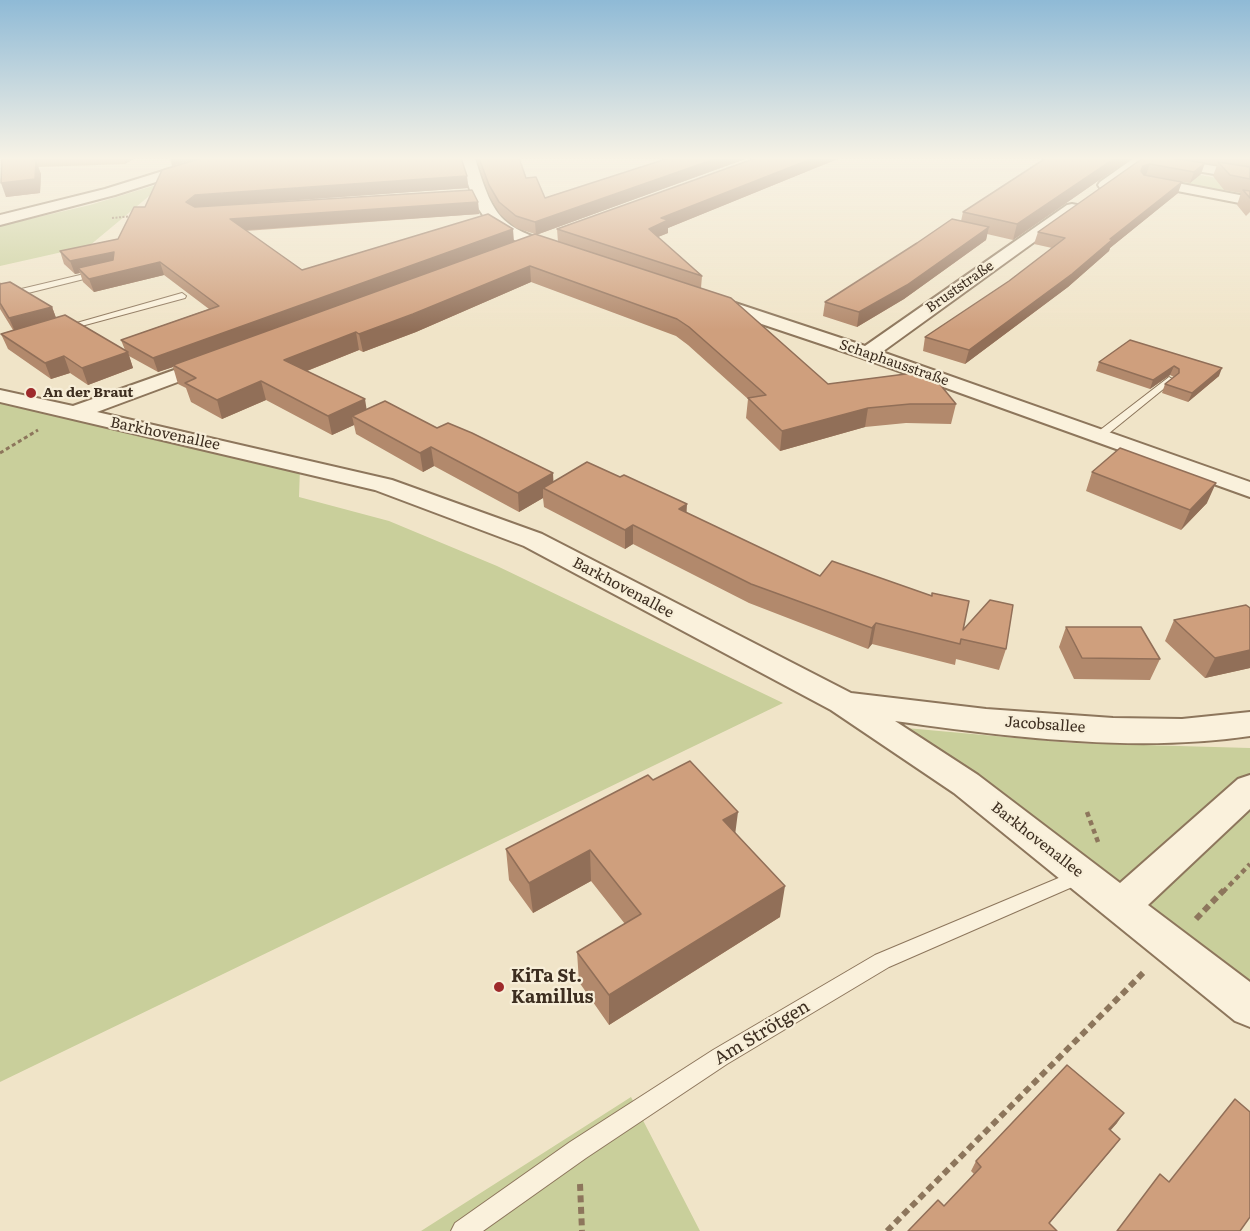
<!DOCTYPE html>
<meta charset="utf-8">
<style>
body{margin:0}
canvas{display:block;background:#f0e4c8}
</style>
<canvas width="1250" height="1231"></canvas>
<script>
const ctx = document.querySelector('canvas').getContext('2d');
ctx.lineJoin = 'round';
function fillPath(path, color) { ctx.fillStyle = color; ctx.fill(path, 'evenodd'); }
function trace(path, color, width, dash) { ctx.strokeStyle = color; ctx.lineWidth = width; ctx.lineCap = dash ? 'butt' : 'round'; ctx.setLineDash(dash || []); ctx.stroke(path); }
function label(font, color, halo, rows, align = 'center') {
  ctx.font = font + ' Literata,serif'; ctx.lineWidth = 4.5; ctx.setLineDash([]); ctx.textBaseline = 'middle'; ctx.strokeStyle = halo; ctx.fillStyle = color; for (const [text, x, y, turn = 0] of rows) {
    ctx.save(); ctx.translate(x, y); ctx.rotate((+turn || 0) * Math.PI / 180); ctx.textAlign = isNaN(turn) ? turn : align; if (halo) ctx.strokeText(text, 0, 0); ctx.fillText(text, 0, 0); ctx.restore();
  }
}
const green = new Path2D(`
 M1156,167l94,17v12l-106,-20z
 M166,182l-77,64 -89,20v-40l90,-21z
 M0,399l300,69 -1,29 90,24 108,45 286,137 -783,379z
 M895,727l177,16 178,5v258z
 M631,1097l69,134h-279z`);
const pathFar3 = new Path2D(`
 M112,218l22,-2`);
const pathFar2 = new Path2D(`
 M0,453l38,-23`);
const pathFar1 = new Path2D(`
 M1087,812l11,30
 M1223,892l27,-28`);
const path = new Path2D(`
 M1196,919l28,-29
 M580,1184l2,47
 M887,1231l257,-259`);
const service = new Path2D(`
 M97,271l4,2 -1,2 -100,25v-6z
 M182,293l4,3 -1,2 -122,33 -4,-3z
 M1169,377l5,3 -2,2 -69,56h-8v-4z
 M1080,869l6,2 3,5 -3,5 -197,86 -162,97 -141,94 -103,73h-32l4,-8 115,-81 143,-92 162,-95z`);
const minor = new Path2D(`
 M205,158h19l-2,3 -107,34 -115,30v-10l105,-26z
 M462,158h13c20,65 26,68 90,90l2,3 -2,3c-11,3 -22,-3 -32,-6 -48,-17 -62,-41 -71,-90z
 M1134,158h15l-39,30h-10l-2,-3 2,-3z
 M1166,158l84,14v8l-89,-15 -2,-3z
 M1146,177l104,20v8l-109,-21 -2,-3 2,-3z
 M1072,204l5,1 2,3 -2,3 -195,141 368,130v15l-390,-140 -155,-52 -3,-4 3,-4h12l148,49 202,-141z
 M211,357l7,2 3,4 -3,4 -121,45 295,68 150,54 309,159 135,16 127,9 69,1 68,-7v24c-112,17 -243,1 -355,-15l83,54 142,108 118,-104 12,-4v34l-102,96 102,77v45l-15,-6 -281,-228 -123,-83 -307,-164 -149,-56 -375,-88v-12l73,16z`);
const wall = new Path2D(`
 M2,158h133l-10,6 -87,3 3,7 -1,19 -34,4z
 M476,158h43l7,20 19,20 124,-40h79l-212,77 22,7 -1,-13 199,-71h84l-172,70v5l-10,4 44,39 -1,12 127,96 128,20 -5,20 -45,-1 -41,4 -85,24 -34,-33 2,-19 -60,-54 -12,-9 -145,-54 -115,50 -53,20 -4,-2 -52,21 60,39 70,18 117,54 132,31 134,63 143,54 43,19 -7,21 -43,-11 -1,6 -83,-21 -4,5 -119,-46 -116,-59 -8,5 -81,-42 -1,-9 -24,14 -85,-46 -11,6 -67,-38 -2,-9 -22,10 -66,-35 -44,19 -31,-17 -5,-14 -8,-4 -5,-17 -15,5 -29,-16 4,12 -45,17 -18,-12 -19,6 -43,-30 -7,-15 12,-4 -13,-21v-27l1,2 51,23 4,11 69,32 -4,-10 88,-31 -45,-34 -70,17 -11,-10 -3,-9 -5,1 -11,-10 -4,-13 58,-12 27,-32 322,-31 1,12 -270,19 280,-5 1,12 -233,17 56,39 212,-28 21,-8 -19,-6 -16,-14 -10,-17z
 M1046,158h85l-118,82 -26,-6 -1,6 -82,59 -47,28 -34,-11 2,-14 136,-81 2,-9z
 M1143,158l58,16 -11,9 -44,-8h-1l33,18 -68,55 -1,3 -41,36 -103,77 -42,-13 2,-14 84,-56 43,-33 -18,-4 4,-12z
 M1174,158h76v54l-4,4 -9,-11 4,-12 -17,-3 -11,-14 4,-11z
 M1130,340l89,36 -31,26 -26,-9 3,-9 9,-7 -4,-2 -20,14 -54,-18 3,-9z
 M1092,472l115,31 -26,27 -95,-39z
 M1250,608v60l-45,10 -40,-37 9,-21z
 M1066,627l94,32 -10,21 -76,-1 -15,-32z
 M653,780l82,53 45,84 -171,108 -30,-43 -2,-30 48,-28 -34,-43 -58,32 -24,-33 -3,-31z
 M1117,1123l-7,7 3,18 -169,58 30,-32 -3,-3 5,-10z`);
const shadedWall = new Path2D(`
 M124,158h11l-10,6z
 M170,158h29l-27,8z
 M718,158h30l-212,77 -1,-13z
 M814,158h26l-172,70v5l-20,8 1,-12 12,-11z
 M1115,158h16l-118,82 4,-16z
 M36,161l5,13 -1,19 -34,4 -5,-14z
 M1205,163l-4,11 -11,9 4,-11z
 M1150,164l-4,11 -7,2 4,-11z
 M467,176l1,12 -270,19 -9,7 -3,-12 9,-7z
 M1182,182l-4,11 -68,55 -1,3 -41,36 -103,77 4,-14z
 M478,202l1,12 -246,17 -3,-12z
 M989,227l-3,13 -82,59 -47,28 2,-15z
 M513,229l1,13 -341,123v2l-15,5 -5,-14z
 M114,252l5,13 -41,3 2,5 -5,1 -5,-13z
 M160,262l4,13 -70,17 -5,-13z
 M530,266l1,16 -115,50 -53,20 -4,-18z
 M52,307l6,16 -42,11 -7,-16z
 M356,332l3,18 -70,28 -5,-18z
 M128,352l5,16 -45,17 -6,-17z
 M64,356l6,17 -19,6 -6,-16z
 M1174,366l-4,9 -20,14 3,-9z
 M1222,368l-3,8 -31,26 4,-9z
 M261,381l5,19 -44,19 -5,-19z
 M365,399l3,19 -16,-2 2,9 -22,10 -4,-19z
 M868,408l-3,19 -85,24 2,-20z
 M431,447l3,19 -11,6 -3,-19z
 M553,473l1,19 -11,-4v10l-24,14 -1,-19z
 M1216,483l-9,20 -26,27 9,-20z
 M687,504l-1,19 -7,-14z
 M633,525v19l-8,5v-19z
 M876,623l-4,21 -4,5 4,-21z
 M1250,650v18l-45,10 10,-20z
 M738,812l-4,31 -11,-23z
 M590,850l1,31 -58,32 -4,-30z
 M785,886l-5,31 -171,108v-30z
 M1124,1113l-7,10 -14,16 6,-10z
 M1120,1139l-7,9 -70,83 6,-8z`);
const building = new Path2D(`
 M2,158h30l4,3 -1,18 -34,4z
 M202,158h259l6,18 -272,19 -9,7 9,5 277,-17 6,12 -248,17 72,51 186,-56 25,15 -360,129 -32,-18 98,-34 -59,-44 -71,17 -11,-11 35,-8 1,-8 -44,9 -10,-10 58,-12 16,-32h11l17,-37z
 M479,158h40l7,20 10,-1 9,21 124,-40h49l-183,64 -19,-6 -17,-14 -10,-17z
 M756,158h58l-153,60 7,2 -19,9 53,47 -145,-47z
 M1046,158h69l-98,66 -54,-12z
 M1143,158h28l34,5 -11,9 -44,-8 -7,2 -2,5 3,4 38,7 -72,57h3l-41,35 -103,76 -44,-13 84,-56 56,-43 -27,-6z
 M1218,162l32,5v12l-20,-4z
 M1243,190l7,1v7z
 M952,219l37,8 -82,58 -48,27 -34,-10 92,-59z
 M535,234l196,64 97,86 101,-13 27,33h-46l-42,4 -86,23 -34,-33 18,-3 -77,-68 -12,-8 -147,-53 -117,48 -54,20 -3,-2 -72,28 81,39 -37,17 -67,-35 -44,19 -32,-17 11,-5 -23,-13z
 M10,282l42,25 -43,11 -9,-15v-19z
 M65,315l63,37 -46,16 -18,-12 -19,7 -44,-29z
 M1130,340l92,28 -30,25 -27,-9 14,-11v-4l-5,-3 -21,14 -54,-18z
 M385,401l52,27 11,-5 24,10 81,40 -35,20 -87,-46 -11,6 -68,-37z
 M1120,448l96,35 -26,27 -98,-38z
 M587,462l33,15 4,-2 63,29 -8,5 141,67 12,-15 100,35v-3l37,8 -6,29 27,-30 23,5 -7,44 -45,-10 -1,5 -84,-21 -4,5 -121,-44 -118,-59 -8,5 -82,-42z
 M1246,605l4,3v42l-35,8 -41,-38z
 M1066,627h75l19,32 -78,-1z
 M690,761l48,51 -15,8 62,66 -176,109 -32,-43 64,-38 -51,-64 -61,33 -23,-34 142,-74 5,5z
 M1067,1065l57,48 -15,16 11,10 -71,84 8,8h-149l30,-31 6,6 37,-39 -5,-6z
 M1235,1099l15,13v105l-10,14h-123l43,-57 9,8z`);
const markers = [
 [31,393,6,"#9e2a2b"],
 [499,987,6,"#9e2a2b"]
];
const farStreetnames = [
 ["Bruststraße",960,287,-35],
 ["Schaphausstraße",894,363,19]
];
const farPoinames = [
 ["An der Braut",43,393]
];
const streetNames = [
 ["Barkhovenallee",165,434,12],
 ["Barkhovenallee",623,588,28],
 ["Jacobsallee",1045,725,4],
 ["Barkhovenallee",1037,840,38]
];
const nearPoinames = [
 ["KiTa St.",511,977],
 ["Kamillus",511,998]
];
const nearStreetnames = [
 ["Am Strötgen",762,1033,-31]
];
fillPath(green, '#c9cf9b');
trace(service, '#8d765c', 2);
trace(minor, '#8d765c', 4);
trace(pathFar3, '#8d765c', 2, [2, 1.5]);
trace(pathFar2, '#8d765c', 3, [4, 3]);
trace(pathFar1, '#8d765c', 4.5, [5, 4]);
trace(path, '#8d765c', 6, [7, 4.5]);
fillPath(service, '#faf1dc');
fillPath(minor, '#faf1dc');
fillPath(wall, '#b2896c');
fillPath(shadedWall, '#916f58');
fillPath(building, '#cf9f7d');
trace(building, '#916f58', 1.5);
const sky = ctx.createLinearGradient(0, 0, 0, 330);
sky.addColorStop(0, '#8fbad6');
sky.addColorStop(0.48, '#f8f3e6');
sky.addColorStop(1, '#f8f3e600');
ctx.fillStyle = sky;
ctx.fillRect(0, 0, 1250, 330);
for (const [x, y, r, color] of markers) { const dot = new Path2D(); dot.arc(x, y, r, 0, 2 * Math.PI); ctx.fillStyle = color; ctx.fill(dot); trace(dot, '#f7eed8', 2); }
label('14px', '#3d2e20', '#f7eed8', farStreetnames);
label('bold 14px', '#3d2e20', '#f7eed8', farPoinames, 'left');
label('15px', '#3d2e20', '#f7eed8', streetNames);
label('bold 18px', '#3d2e20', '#f7eed8', nearPoinames, 'left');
label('18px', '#3d2e20', '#f7eed8', nearStreetnames);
</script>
